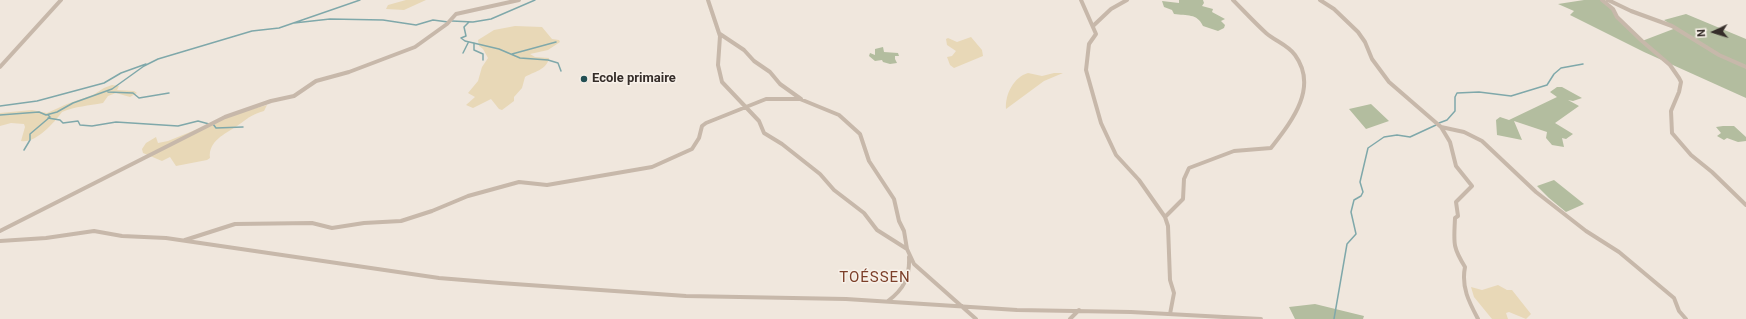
<!DOCTYPE html>
<meta charset="utf-8">
<style>
body{margin:0}
#map{position:relative;width:1746px;height:319px;overflow:hidden;background:#f0e7dd;font-family:Roboto,sans-serif}
canvas{display:block}
.north{position:absolute;left:1694px;top:12px;width:40px;height:40px;-webkit-text-stroke:3px #f8f1e9;paint-order:stroke;rotate:266deg;font-size:11px;font-weight:700;line-height:16px;text-align:center;color:#352d29}
.north::after{content:'';display:block;margin:auto;width:14px;height:18px;background:#352d29;clip-path:polygon(50% 0,100% 100%,50% 72%,0 100%)}
</style>
<div id="map">
<canvas width="1746" height="319"></canvas>
<div class="north">N</div>
</div>
<script>
const ctx = document.querySelector('canvas').getContext('2d');
ctx.lineJoin = 'round';
function fillPath(path, color) { ctx.fillStyle = color; ctx.fill(path, 'evenodd'); }
function trace(path, color, width, dash) { ctx.strokeStyle = color; ctx.lineWidth = width; ctx.lineCap = dash ? 'butt' : 'round'; ctx.setLineDash(dash || []); ctx.stroke(path); }
function label(font, color, halo, rows, align = 'center') {
  ctx.font = font + ' Roboto,sans-serif'; ctx.lineWidth = 3; ctx.setLineDash([]); ctx.textBaseline = 'middle'; ctx.strokeStyle = halo; ctx.fillStyle = color; for (const [text, x, y, turn = 0] of rows) {
    ctx.save(); ctx.translate(x, y); ctx.rotate((+turn || 0) * Math.PI / 180); ctx.textAlign = isNaN(turn) ? turn : align; if (halo) ctx.strokeText(text, 0, 0); ctx.fillText(text, 0, 0); ctx.restore();
  }
}
const green = new Path2D(`
 M1179,0h24l1,3 -2,3 11,3 -1,3 13,7 -4,2 4,4 -1,3 -6,3 -15,-5c-6,-13 -16,-10 -29,-12l-2,-4 -8,-3 -2,-6 17,2z
 M1584,0h18l40,41 34,-13 -12,-8 22,-6 60,25v59l-102,-46 -74,-37 4,-4 -16,-7z
 M883,47l1,5 14,1 1,3h-4v3l2,4 -7,1 -7,-2 -1,-2 -7,1 -6,-5 1,-3 5,2v-6z
 M1557,87h5l20,11 -9,3 -5,-1 11,6 -24,17 18,11 -7,5 -4,-1 2,9 -12,-2 -6,-7 1,-6 -33,-11 8,19 -25,-5 -1,-15 4,-3 9,3 48,-23 -7,-5z
 M1371,104l18,17 -23,8 -17,-20z
 M1723,126h11l12,11v4l-8,1 -11,-4 -3,2 -7,-4 4,-3 -5,-6z
 M1554,180l30,24 -18,8 -17,-14 -12,-12z
 M1315,304l49,12 -1,3h-68l-6,-12z`);
const sand = new Path2D(`
 M406,0h20l-22,10 -18,-1 2,-4z
 M515,26l27,1 10,12 7,1 1,2 -12,8 -18,4 5,3 14,1c-2,12 -16,14 -24,19l-3,11 -8,9v4l-12,9 -3,-1 -8,-10 -18,9 -7,-3 9,-8 -7,-4 10,-12 4,-14 6,-9 -5,-9 -4,-3 -1,-6 16,-10z
 M971,37l11,13 1,6 -29,12 -4,-3 -3,-8 5,-1 4,-5 -9,-6 -1,-6 2,-1 9,4z
 M1028,73l14,3 12,-3h9l-19,8 -38,28c-1,-15 8,-32 22,-36z
 M112,85l7,1 -2,4 17,1 3,2 -7,4 -14,-4 -8,3 -5,7c-15,3 -27,3 -41,9 -8,11 -27,32 -41,29l4,-14 -1,-3 -13,-1 -11,3v-13l32,-3 15,3 20,-9 26,-9 11,-7z
 M267,105l-3,6c-14,4 -15,7 -27,15 -12,8 -29,15 -27,32l-3,2 -31,6 -6,-9 -8,4 -19,-8 -1,-4 4,-6 10,-6 2,6 10,-2 67,-27z
 M1498,285l9,5h5l19,24 -5,5 -17,-7 -3,1 2,6h-16l-18,-22 -3,-10 11,3z`);
const stream = new Path2D(`
 M452,21l21,1 18,-3 44,-19
 M469,22l-5,5 2,9 -5,2 4,3 34,8 21,9 28,2 10,3 3,8
 M294,23l36,-4 53,1 33,5 17,-5 15,2
 M474,43v7l9,4v6
 M463,53l5,-10
 M512,54l44,-12
 M108,92l25,1 6,5 30,-5
 M0,106l37,-5 67,-18 17,-10 25,-9
 M0,115l39,-3 7,3 11,-3 16,-9 39,-14 32,-23 14,-7 94,-28 27,-3 81,-28
 M48,118l12,2 3,3 15,-2 2,4 12,1 24,-4 62,4 20,-5 11,3
 M1439,123l8,-3 8,-9v-14l2,-4 22,-1 32,4 36,-11 7,-11 7,-6 22,-4
 M213,124l3,4 27,-1
 M24,150l6,-10v-6l20,-17 -2,-2
 M1334,319l13,-75 9,-10 -5,-22 3,-12 7,-4 2,-4 -3,-10 8,-34 16,-11 13,-2 13,2 26,-12`);
const street = new Path2D(`
 M708,0l12,36 -2,29 4,17 37,39 5,12 18,11 38,30 14,16 30,23 13,17 30,19
 M1081,0l15,34 -7,10 -3,26 15,53 15,32 23,25 26,37 3,9 2,54 4,13 -4,21
 M1320,0l14,9 24,23 7,10 7,17 17,23 52,45 9,15 6,24 16,20 -16,16 2,14 -3,2c-1,25 -3,28 10,49 -4,20 4,35 13,52
 M1602,0l11,9 4,8 25,24 28,24 9,13 2,4 -2,10 -8,19 1,22 19,22 21,17 34,33
 M1608,0l23,11 41,15 47,29 27,12
 M1093,26l18,-17 16,-9
 M720,34l24,16 10,11 16,11 10,12 21,15
 M0,67l61,-67
 M1441,127l23,5 18,9 54,51 50,39 33,21 55,46 5,13 7,8
 M1165,217l18,-18 1,-20 5,-11 45,-17 37,-3c20,-26 48,-60 24,-93 -7,-10 -20,-14 -29,-22 -12,-11 -22,-22 -33,-33
 M0,231l225,-114 46,-16 23,-5 22,-15 33,-9 66,-25 32,-23 9,-10 63,-14
 M185,240l50,-16 77,-1 20,5 32,-5 37,-2 31,-10 36,-15 51,-14 28,3 105,-18 40,-18 7,-11 3,-12 4,-3 60,-24h34l39,16 21,19 9,27 25,38 5,22 5,10 3,18 7,15 62,55
 M0,241l46,-3 48,-7 28,5 44,2 273,40 61,5 186,13 160,3 171,11 114,2 130,7
 M888,301c16,-12 22,-24 21,-44
 M1070,319l9,-9`);
const markers = [
 [584,79,4,"#234f53"]
];
const poiNames = [
 ["Ecole primaire",592,79]
];
const quarterNames = [
 ["TOÉSSEN",875,278]
];
fillPath(green, '#b3bd9f');
fillPath(sand, '#e8d8b7');
trace(stream, '#7fa8aa', 1.5);
trace(street, '#c7b8aa', 4);
for (const [x, y, r, color] of markers) { const dot = new Path2D(); dot.arc(x, y, r, 0, 2 * Math.PI); ctx.fillStyle = color; ctx.fill(dot); trace(dot, '#f8f1e9', 1.5); }
label('bold 13px', '#352d29', '#f8f1e9', poiNames, 'left');
ctx.letterSpacing = '1px';
label('15px', '#7c3f2a', '#f8f1e9', quarterNames);
ctx.letterSpacing = '0px';
</script>
